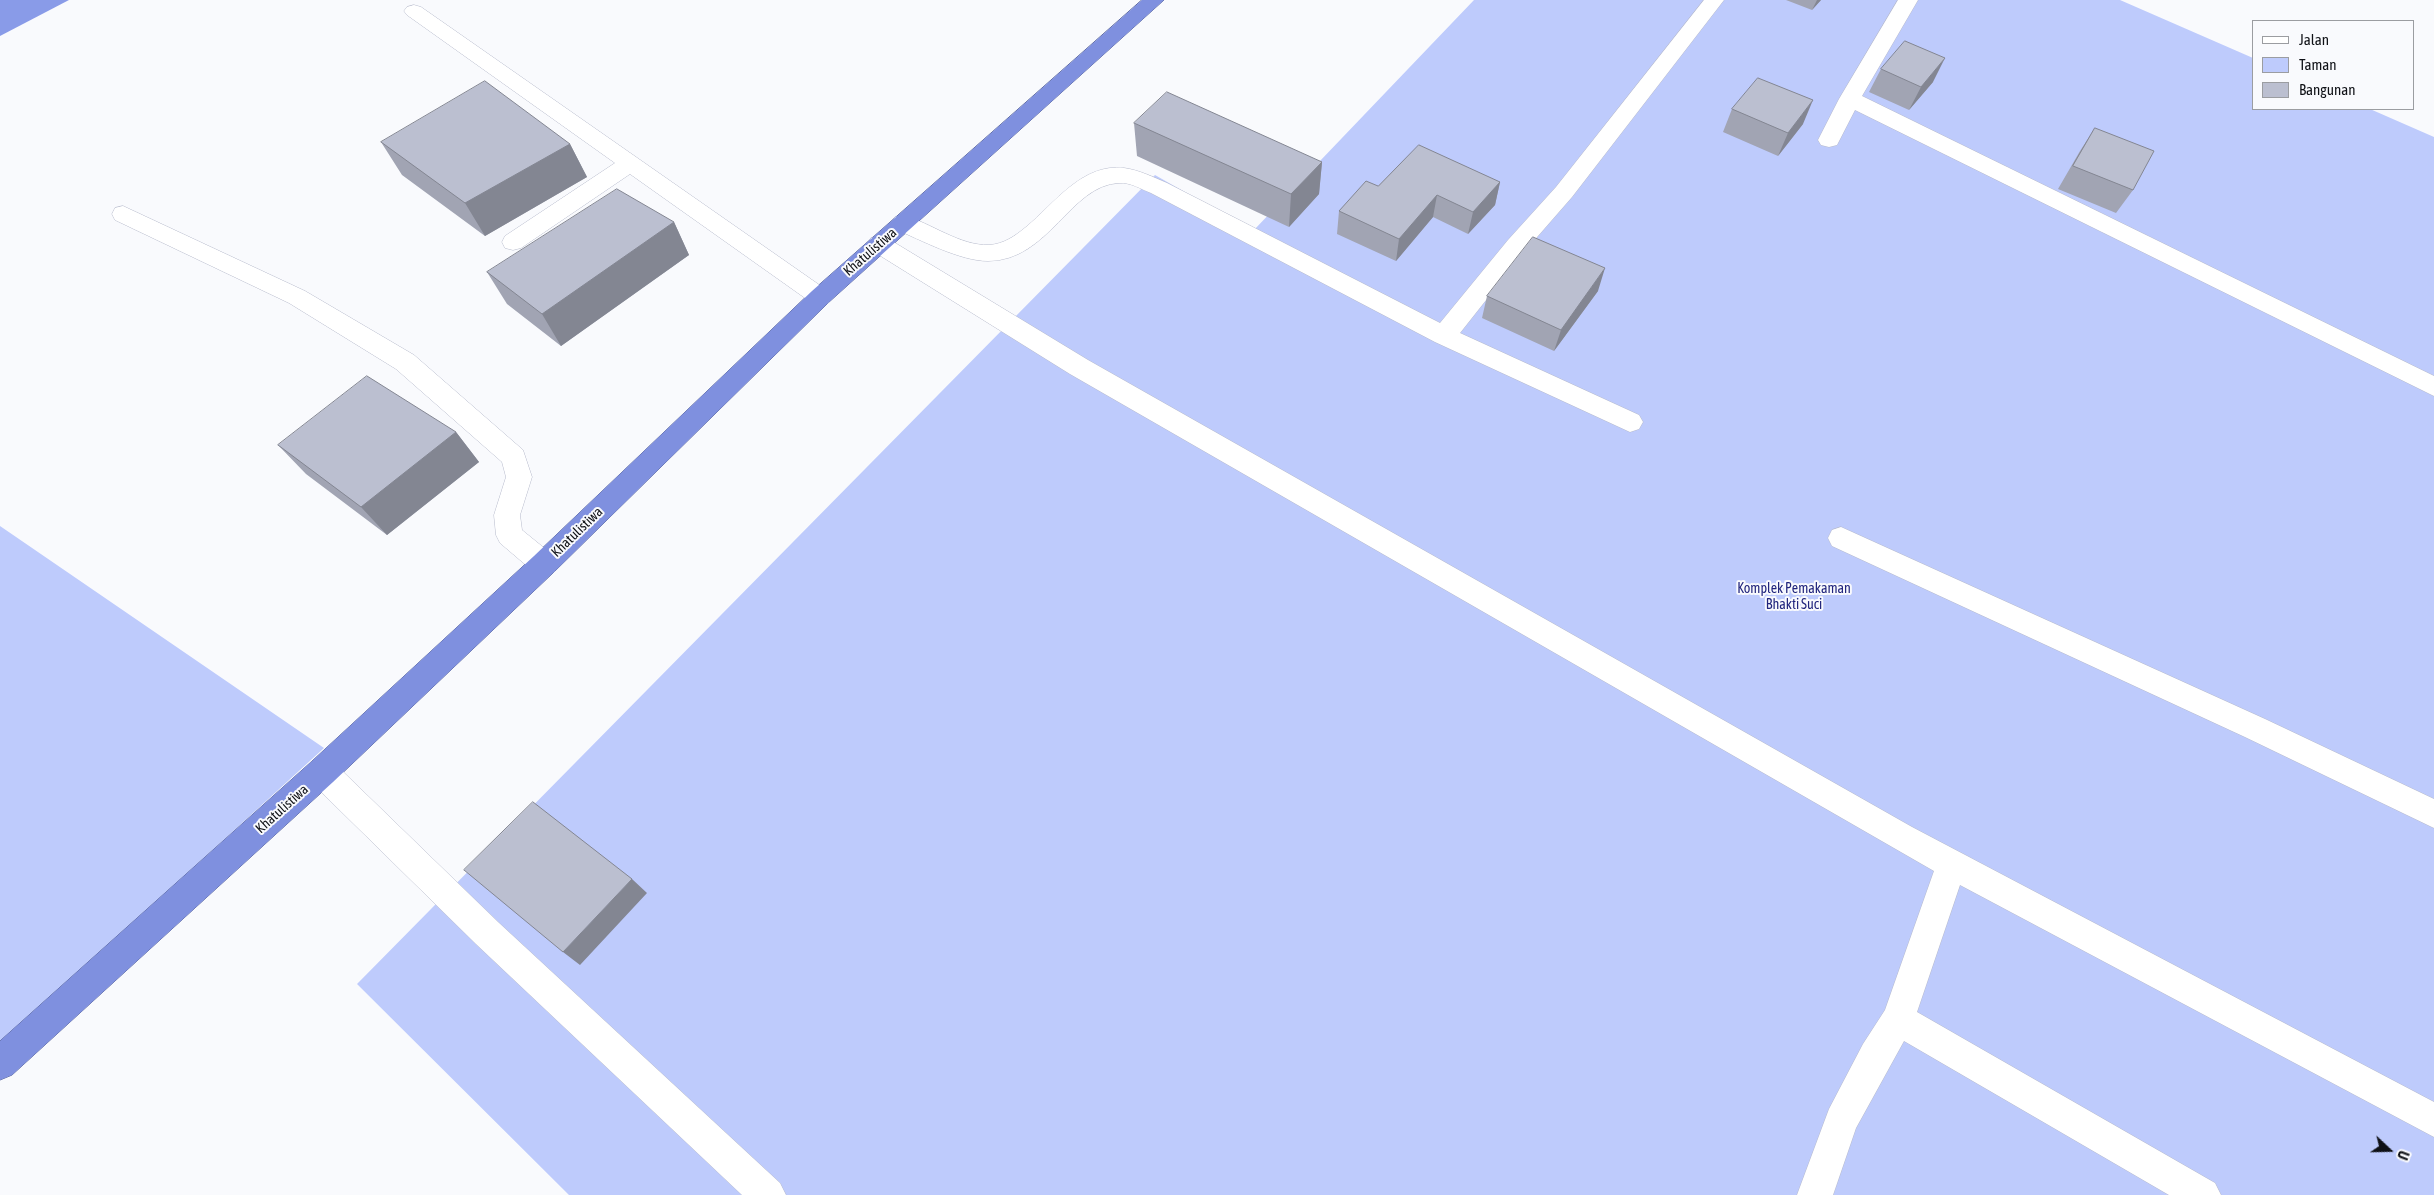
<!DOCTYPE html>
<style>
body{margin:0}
#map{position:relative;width:2434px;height:1195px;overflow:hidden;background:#f9fafd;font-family:"Asap Condensed",sans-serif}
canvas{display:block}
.legend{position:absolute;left:2252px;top:20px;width:162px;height:90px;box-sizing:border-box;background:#f9fafd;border:1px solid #9b9da1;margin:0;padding:6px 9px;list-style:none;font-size:15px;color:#0f1116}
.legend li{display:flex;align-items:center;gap:10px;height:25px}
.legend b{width:25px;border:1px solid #9b9da1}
.north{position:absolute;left:2364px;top:1125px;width:50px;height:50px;-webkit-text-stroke:4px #f9fafd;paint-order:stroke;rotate:111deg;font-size:14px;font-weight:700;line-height:20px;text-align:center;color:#0f1116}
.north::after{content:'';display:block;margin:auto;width:18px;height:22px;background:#0f1116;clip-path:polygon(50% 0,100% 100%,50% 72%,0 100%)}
</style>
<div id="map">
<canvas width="2434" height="1195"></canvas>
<ul class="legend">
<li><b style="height:6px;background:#fff"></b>Jalan</li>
<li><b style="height:14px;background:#becbfc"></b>Taman</li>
<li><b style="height:14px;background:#bbbfd0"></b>Bangunan</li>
</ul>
<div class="north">U</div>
</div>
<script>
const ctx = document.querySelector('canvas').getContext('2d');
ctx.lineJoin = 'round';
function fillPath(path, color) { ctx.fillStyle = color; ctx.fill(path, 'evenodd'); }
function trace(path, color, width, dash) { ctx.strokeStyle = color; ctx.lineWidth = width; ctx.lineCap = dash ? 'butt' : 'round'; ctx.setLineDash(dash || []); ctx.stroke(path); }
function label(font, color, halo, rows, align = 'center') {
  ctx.font = font + ' "Asap Condensed",sans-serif'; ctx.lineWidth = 4; ctx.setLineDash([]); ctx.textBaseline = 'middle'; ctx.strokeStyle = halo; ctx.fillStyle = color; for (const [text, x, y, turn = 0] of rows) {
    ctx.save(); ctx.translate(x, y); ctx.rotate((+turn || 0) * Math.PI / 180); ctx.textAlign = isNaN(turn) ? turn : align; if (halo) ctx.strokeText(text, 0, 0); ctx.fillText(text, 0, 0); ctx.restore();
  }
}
const green = new Path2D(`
 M1474,0h646l133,58v51h117l64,28v1058h-1865l-212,-211 798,-809 98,56z
 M0,526l324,222 -324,297z`);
const water = new Path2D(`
 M0,0h69l-69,36z`);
const minor = new Path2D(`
 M1704,0h20l-152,197 -48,55 -64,81 179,82 4,7 -4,7 -9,3 -195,-90 -284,-149c-10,-4 -21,-11 -32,-10 -49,2 -70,78 -131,78 -28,0 -67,-21 -93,-32l-3,-6 3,-6 8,-2c28,8 57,31 86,30 15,-1 26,-9 37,-18 28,-23 56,-64 98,-59 15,2 29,9 43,15l273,140 68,-83 48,-53z
 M1898,0h20l-56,96 572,280v20l-579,-286 -18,35 -8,2 -8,-2 -3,-5 21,-41z
 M414,5l7,2 407,284 4,6 -4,6 -8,3 -8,-3 -182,-129 -109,74 -8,2 -8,-2 -3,-6 3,-6 110,-73 -208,-148 -3,-4 3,-4z
 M123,206l182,85 109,64 109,95 9,27 -12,38 2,15 32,26 4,8 -4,8 -10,3 -10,-3 -34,-29 -4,-8 -2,-20 12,-38 -4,-15 -106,-93 -107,-66 -174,-83 -3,-6 3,-6z
 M879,236l8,2 201,122 824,467 522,275v35l-474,-252 -43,127 298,171 6,12h-52l-265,-154 -48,87 -23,67h-36l32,-86 34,-65 22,-34 49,-139 -864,-497 -199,-124 -3,-6 3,-6z
 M1841,527l424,192 169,80v29l-189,-91 -413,-191 -4,-8 4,-8z
 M322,758l11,4 165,160 282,261 6,12h-44l-266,-251 -165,-162 -4,-10 4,-10z`);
const highway = new Path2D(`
 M1142,0h22l-336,303 -274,269 -221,210 -321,293 -12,5v-39l311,-279 223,-206 278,-265z`);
const wall = new Path2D(`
 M1786,0h35l-9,10z
 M1881,69l52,13 -24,28 -40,-18z
 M1732,109l71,15 -25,32 -55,-24z
 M1134,123l188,39 -3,32 -30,33 -152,-71z
 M2095,128l38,62 -17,23 -58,-24 22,-38z
 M381,142l189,2 17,33 -102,59 -83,-61z
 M1500,182l-5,23 -27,29 -35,-17 -37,44 -59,-27 2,-23 39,-25z
 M674,222l15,33 -128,91 -54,-42 -20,-32z
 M1598,291l-44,60 -72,-33 5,-22z
 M456,432l23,30 -92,73 -81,-61 -28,-29z`);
const shadedWall = new Path2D(`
 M1817,0h4l-9,10z
 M1945,58l-12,24 -24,28 12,-23z
 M1813,100l-10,24 -25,32 10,-23z
 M570,144l17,33 -102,59 -20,-33z
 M1322,162l-3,32 -30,33 2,-33z
 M1500,182l-5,23 -27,29 5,-22z
 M1437,195l-4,22 -37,44 3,-22z
 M674,222l15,33 -128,91 -19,-32z
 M1605,268l-7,23 -44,60 7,-21z
 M456,432l23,30 -92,73 -26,-28z
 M632,879l15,14 -67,72 -17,-13z`);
const building = new Path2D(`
 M1905,41l40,17 -24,29 -40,-18z
 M1758,78l55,22 -25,33 -56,-24z
 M485,81l85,63 -105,59 -84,-61z
 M1167,92l155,70 -31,32 -157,-71z
 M2095,128l59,23 -21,39 -60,-24z
 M1419,145l81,37 -27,30 -36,-17 -38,44 -60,-28 27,-30 12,5z
 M617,189l57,33 -132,92 -55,-42z
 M1533,237l72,31 -44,62 -74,-34z
 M367,376l89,56 -95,75 -83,-62z
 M533,802l99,77 -69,73 -99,-82z`);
const streetNames = [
 ["Khatulistiwa",870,252,-41],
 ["Khatulistiwa",577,532,-44],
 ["Khatulistiwa",282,809,-42]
];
const parkNames = [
 ["Komplek Pemakaman",1794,589],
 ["Bhakti Suci",1794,605]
];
fillPath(green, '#becbfc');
fillPath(water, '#899be8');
trace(minor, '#b7bbcc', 1);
trace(highway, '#586499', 1);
fillPath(minor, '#fff');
fillPath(highway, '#7f90df');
fillPath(wall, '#a1a4b3');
fillPath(shadedWall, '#838692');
fillPath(building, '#bbbfd0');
trace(building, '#838692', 1);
label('14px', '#0f1116', '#f9fafd', streetNames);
label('14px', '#21257d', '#f9fafd', parkNames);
</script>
